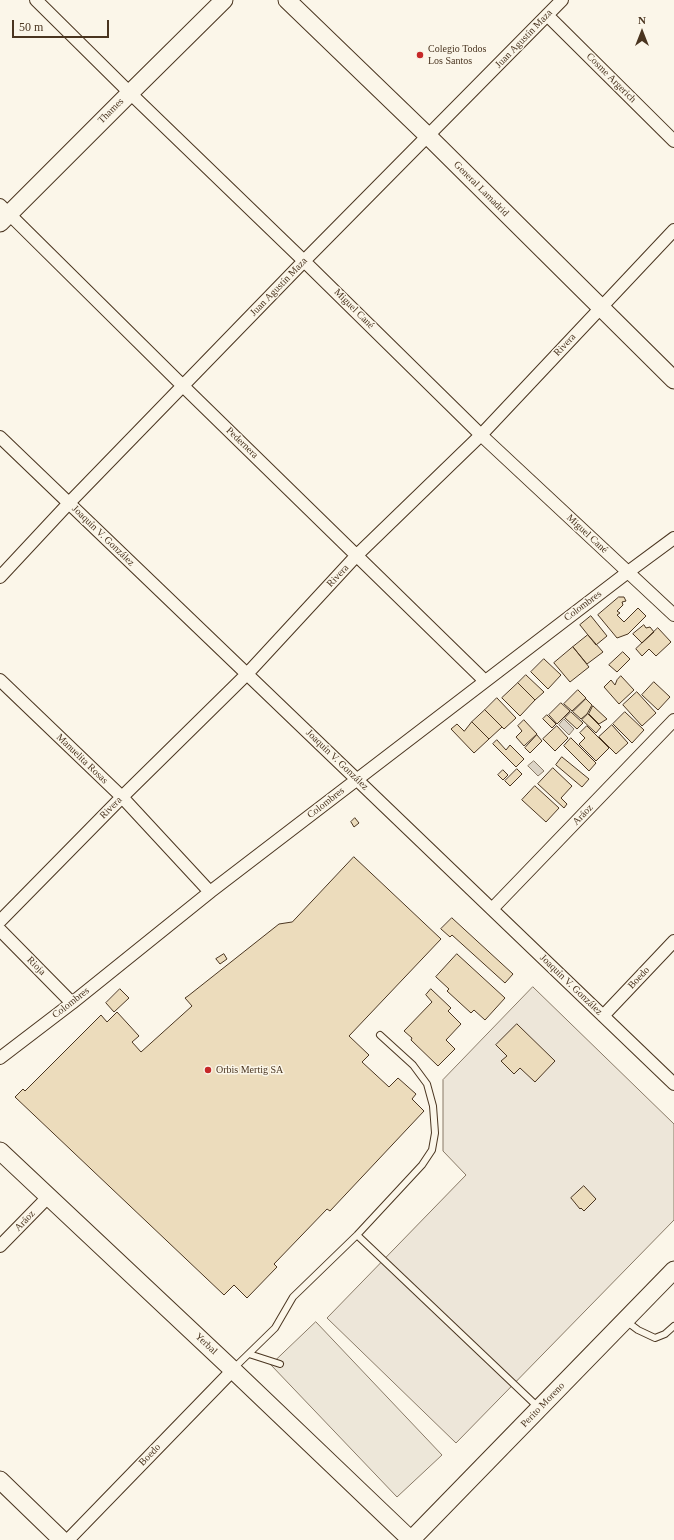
<!DOCTYPE html>
<meta charset="utf-8">
<style>
body{margin:0}
#map{position:relative;width:674px;height:1540px;overflow:hidden;background:#fbf6e9;font-family:"Times New Roman",serif}
canvas{display:block}
.north{position:absolute;left:622px;top:12px;width:40px;height:40px;-webkit-text-stroke:3px #fbf6e9;paint-order:stroke;rotate:0deg;font-size:11px;font-weight:700;line-height:16px;text-align:center;color:#4a3520}
.north::after{content:'';display:block;margin:auto;width:14px;height:18px;background:#4a3520;clip-path:polygon(50% 0,100% 100%,50% 72%,0 100%)}
.scale{position:absolute;left:12px;top:20px;width:97px;height:18px;box-sizing:border-box;border:2px solid #4a3520;border-top:0;padding-left:5px;font-size:12px;line-height:14px;white-space:nowrap;color:#4a3520;-webkit-text-stroke:3px #fbf6e9;paint-order:stroke}
</style>
<div id="map">
<canvas width="674" height="1540"></canvas>
<div class="north">N</div>
<div class="scale">50 m</div>
</div>
<script>
const ctx = document.querySelector('canvas').getContext('2d');
ctx.lineJoin = 'round';
function fillPath(path, color) { ctx.fillStyle = color; ctx.fill(path, 'evenodd'); }
function trace(path, color, width, dash) { ctx.strokeStyle = color; ctx.lineWidth = width; ctx.lineCap = dash ? 'butt' : 'round'; ctx.setLineDash(dash || []); ctx.stroke(path); }
function label(font, color, halo, rows, align = 'center') {
  ctx.font = font + ' "Times New Roman",serif'; ctx.lineWidth = 3; ctx.setLineDash([]); ctx.textBaseline = 'middle'; ctx.strokeStyle = halo; ctx.fillStyle = color; for (const [text, x, y, turn = 0] of rows) {
    ctx.save(); ctx.translate(x, y); ctx.rotate((+turn || 0) * Math.PI / 180); ctx.textAlign = isNaN(turn) ? turn : align; if (halo) ctx.strokeText(text, 0, 0); ctx.fillText(text, 0, 0); ctx.restore();
  }
}
const green = new Path2D(`
 M533,987l141,137v96l-218,223 -129,-125 139,-143 -23,-24v-71z`);
const parking = new Path2D(`
 M316,1322l126,133 -45,42 -126,-132z`);
const water = new Path2D(`
 M564,719l10,10 -5,6 -10,-10z
 M534,761l10,10 -6,5 -10,-10z`);
const building = new Path2D(`
 M619,597h5l2,4 -4,1 1,3 -6,6 3,2 -3,2 7,7 14,-14 8,8 -18,18 -11,4 -19,-23z
 M591,616l16,20 -11,9 -16,-20z
 M644,625l2,3 4,-1 4,5 -12,11 -9,-9z
 M658,628l13,14 -15,14 -7,-7 -7,7 -6,-7z
 M588,635l15,17 -16,12 -14,-17z
 M573,647l16,20 -19,15 -16,-19z
 M623,652l7,7 -13,13 -8,-7z
 M544,659l17,16 -13,14 -17,-17z
 M526,675l18,17 -9,8 -17,-17z
 M621,676l13,14 -15,14 -15,-17 7,-7 4,5 2,-5z
 M654,682l16,15 -12,13 -16,-15z
 M518,683l17,17 -15,16 -18,-18z
 M578,690l8,8 -14,13 -8,-7z
 M637,692l19,21 -14,13 -19,-21z
 M497,698l19,20 -12,11 -19,-19z
 M586,699l6,6 -5,9 -6,5 -8,-7z
 M561,703l9,8 -13,13 -8,-9z
 M593,706l14,13 -8,5 -10,-10z
 M485,710l17,17 -13,12 -17,-17z
 M571,712l12,11 -6,6 -12,-11z
 M625,712l19,18 -12,13 -19,-19z
 M588,714l13,13 -5,6 -14,-13z
 M547,715l9,9 -4,4 -9,-9z
 M524,720l13,14 -13,12 -8,-9 6,-6 -4,-5z
 M472,722l17,17 -15,14 -23,-24 6,-5 7,7z
 M612,725l16,18 -12,11 -17,-17z
 M557,726l11,12 -13,13 -12,-12z
 M587,726l22,22 -13,13 -17,-17 6,-6 -5,-5z
 M537,735l5,6 -12,12 -5,-5z
 M571,738l25,25 -7,8 -25,-25z
 M497,740l9,10 4,-5 14,14 -8,8 -23,-23z
 M562,757l27,22 -7,8 -26,-22z
 M553,768l19,18 -11,12 6,6 -3,4 -26,-24z
 M517,769l5,5 -12,12 -5,-5z
 M503,770l5,5 -5,5 -5,-5z
 M535,786l24,22 -13,14 -24,-22z
 M355,818l4,5 -5,4 -3,-5z
 M354,857l87,82 -92,97 20,19 -7,7 27,25 9,-9 18,16 -4,5 12,12 -94,100 -3,-2 -53,55 3,3 -30,31 -13,-13 -10,10 -209,-198 8,-8 2,2 76,-76 6,7 10,-10 22,24 -7,6 9,10 51,-46 -7,-8 3,-2 91,-72 13,-2z
 M452,918l61,56 -8,9 -53,-48 -2,2 -9,-8z
 M224,954l3,5 -7,5 -4,-5z
 M457,954l48,44 -20,22 -11,-10 -3,3 -24,-22 2,-2 -13,-12z
 M120,989l9,9 -15,14 -8,-9z
 M431,989l20,19 -3,3 13,13 -15,16 9,9 -17,17 -27,-26 1,-2 -8,-7 28,-29 -6,-7z
 M517,1024l38,37 -20,21 -15,-14 -6,6 -13,-13 6,-5 -11,-11z
 M584,1186l12,13 -12,12 -3,-3 -1,1 -9,-11z`);
const lane = new Path2D(`
 M357,1235l182,173
 M626,1321l12,9 17,8 10,-4 9,-8
 M249,1354l31,10
 M233,1369l42,-41 18,-31 64,-62 65,-70 10,-15 3,-17 -2,-27 -6,-22 -14,-19 -33,-30`);
const street = new Path2D(`
 M36,0l94,93 174,168 177,174 193,180
 M547,15l127,126
 M0,205l184,182 301,294
 M0,437l674,647
 M0,577l69,-74 235,-242 258,-261
 M0,680l122,117 88,95
 M492,909l182,-189
 M0,921l122,-124 125,-123 110,-119 124,-120 193,-205
 M0,930l72,73
 M603,1016l71,-75
 M0,1058l72,-55 138,-111 418,-320 46,-34
 M0,1246l49,-50
 M68,1540l165,-170`);
const secondary = new Path2D(`
 M287,0l141,136 246,244
 M0,223l130,-130 94,-93
 M0,1151l233,219 178,170
 M0,1480l62,60
 M411,1540l263,-270`);
const markers = [
 [420,55,4,"#c62828"],
 [208,1070,4,"#c62828"]
];
const streetNames = [
 ["Juan Agustín Maza",524,39,-46],
 ["Cosme Argerich",611,78,45],
 ["Thames",111,111,-45],
 ["General Lamadrid",481,189,45],
 ["Juan Agustín Maza",279,287,-46],
 ["Miguel Cané",354,309,45],
 ["Rivera",565,345,-47],
 ["Pedernera",242,443,44],
 ["Miguel Cané",587,534,43],
 ["Joaquín V. González",103,536,44],
 ["Rivera",338,576,-47],
 ["Colombres",583,606,-37],
 ["Manuelita Rosas",82,759,44],
 ["Joaquín V. González",337,760,44],
 ["Colombres",326,803,-38],
 ["Rivera",111,808,-45],
 ["Aráoz",583,815,-46],
 ["Rioja",36,966,45],
 ["Boedo",639,978,-47],
 ["Joaquín V. González",571,985,44],
 ["Colombres",71,1003,-38],
 ["Aráoz",25,1221,-46],
 ["Yerbal",206,1344,43],
 ["Perito Moreno",543,1405,-46],
 ["Boedo",150,1455,-46]
];
const poiNames = [
 ["Colegio Todos",428,49],
 ["Los Santos",428,61],
 ["Orbis Mertig SA",216,1070]
];
fillPath(green, '#ede6d9');
trace(green, '#887966', 1);
fillPath(parking, '#ede7d9');
trace(parking, '#887966', 1);
fillPath(water, '#dcd4c6');
trace(water, '#887966', 1);
fillPath(building, '#ecdcbc');
trace(building, '#4a3520', 1);
trace(lane, '#4a3520', 8);
trace(street, '#4a3520', 14);
trace(secondary, '#4a3520', 19);
trace(lane, '#fbf6e9', 6);
trace(street, '#fbf6e9', 12);
trace(secondary, '#fbf6e9', 17);
for (const [x, y, r, color] of markers) { const dot = new Path2D(); dot.arc(x, y, r, 0, 2 * Math.PI); ctx.fillStyle = color; ctx.fill(dot); trace(dot, '#fbf6e9', 1.5); }
label('10px', '#4a3520', '#fbf6e9', streetNames);
label('10px', '#4a3520', '#fbf6e9', poiNames, 'left');
</script>
